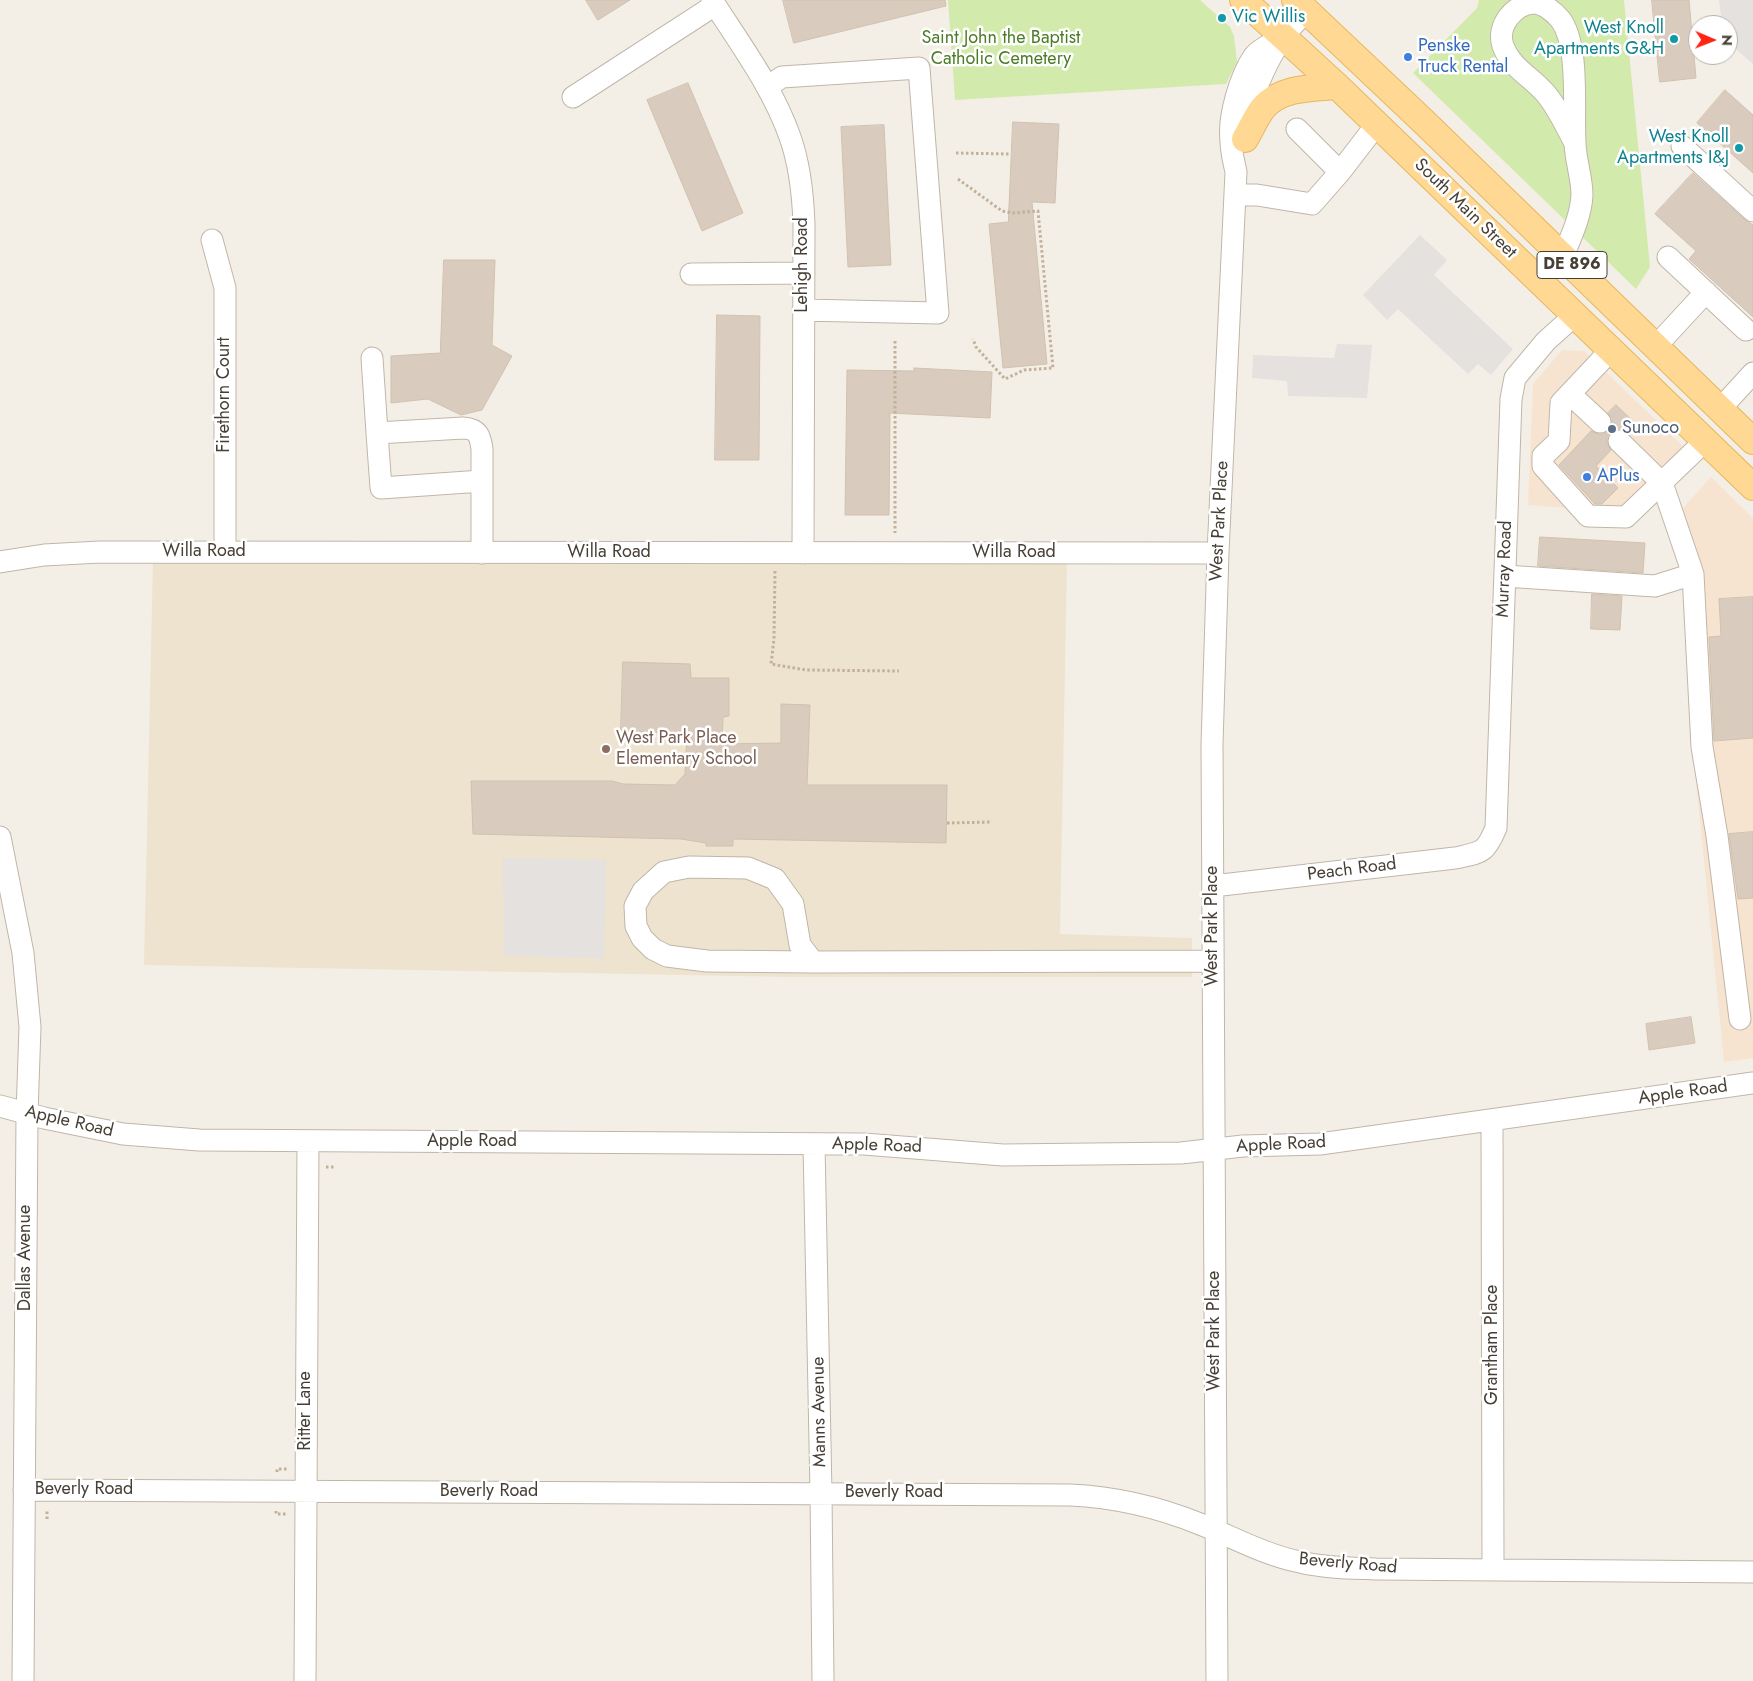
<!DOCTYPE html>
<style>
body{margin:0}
#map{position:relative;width:1753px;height:1681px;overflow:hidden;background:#f4efe6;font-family:Jost,sans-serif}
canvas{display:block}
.north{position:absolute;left:1688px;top:15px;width:50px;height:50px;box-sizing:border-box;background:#fff;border:1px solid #b5b2ae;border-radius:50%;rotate:91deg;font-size:14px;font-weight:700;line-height:20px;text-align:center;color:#473f35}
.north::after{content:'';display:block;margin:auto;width:18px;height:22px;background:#ff2412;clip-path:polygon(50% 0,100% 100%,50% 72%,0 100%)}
</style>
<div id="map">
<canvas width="1753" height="1681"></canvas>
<div class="north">N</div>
</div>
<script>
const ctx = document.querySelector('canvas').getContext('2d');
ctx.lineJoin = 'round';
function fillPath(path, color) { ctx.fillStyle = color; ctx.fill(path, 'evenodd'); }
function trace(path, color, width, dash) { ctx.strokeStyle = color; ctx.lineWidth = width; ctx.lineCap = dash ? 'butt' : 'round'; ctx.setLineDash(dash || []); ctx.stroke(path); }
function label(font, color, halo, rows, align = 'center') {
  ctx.font = font + ' Jost,sans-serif'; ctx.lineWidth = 5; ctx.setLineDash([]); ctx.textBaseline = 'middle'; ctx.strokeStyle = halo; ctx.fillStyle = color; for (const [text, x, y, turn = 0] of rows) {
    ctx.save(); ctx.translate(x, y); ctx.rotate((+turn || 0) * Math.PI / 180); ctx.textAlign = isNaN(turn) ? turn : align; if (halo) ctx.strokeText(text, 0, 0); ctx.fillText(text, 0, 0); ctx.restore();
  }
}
const commercial = new Path2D(`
 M1562,350l22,1 103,99 -68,62 -91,-7 5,-121z
 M1711,477l42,41v540l-29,4 -28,-281 -13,-273z`);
const education = new Path2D(`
 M153,558l914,6 -7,370 132,4v39h-403l-645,-12z`);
const green = new Path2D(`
 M948,0h252l30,27 4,9 3,26 -11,22 -271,16z
 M1479,0h145l26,267 -14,22 -223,-216 64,-65z`);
const parking = new Path2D(`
 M1719,0h34v64l-25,-22v-17h-6z
 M1420,235l27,25 -13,15 79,74 -22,26 -13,-11 -10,10 -70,-65 -11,11 -24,-25z
 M1337,344l35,1 -5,53 -79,-2 -1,-15 -35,-3 1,-23 81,3z
 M503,858l103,2 -2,98 -100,-2z`);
const building = new Path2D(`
 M586,0h44l-32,20z
 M783,0h162l1,6 -152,37z
 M1652,0h37l7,78 -36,4z
 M688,83l55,130 -41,18 -55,-131z
 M1725,90l28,25v58l-56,-50z
 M1013,122l46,2 -4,79 -23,-1 15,162 -44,4 -14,-144 19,-2z
 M884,125l7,140 -43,2 -7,-140z
 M1693,173l52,47 8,5v92l-64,-58 7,-8 -41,-37z
 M444,260h51l-3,85 20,11 -30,54 -21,5 -33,-16 -37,4v-47l49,-3z
 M717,315l43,1 -1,144h-44z
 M914,368l78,4 -2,46 -100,-5 -1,102h-44l2,-145 67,1z
 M1616,405l20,19 -8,8 -5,-3h-7l-6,3 -3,5v7l4,6 -15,16 22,22 -16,16h-7l-36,-39 32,-34 7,3h5l6,-3 3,-7v-6l-4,-5z
 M1540,537l105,6 -2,30 -105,-7z
 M1592,594l30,2 -2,34 -29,-1z
 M1753,597v141l-39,3 -5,-104 12,-1 -2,-37z
 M623,662l67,2 1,14h38v38l-6,1 -1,27 59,-1v-39l29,1 -3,80h140l-1,58 -213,-4v7h-27v-3l-25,-4 -208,-5 -2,-53h141l11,3 52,1 10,-11 2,-40 -66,-3z
 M1753,832v66l-15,1 -9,-65z
 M1691,1017l4,26 -46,7 -3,-26z`);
const path = new Path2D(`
 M956,153l53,1
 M958,179l44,32 11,2 25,-2 15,157 -29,2 -19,9 -29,-32 -3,-8
 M895,341v192
 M775,571l-1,68 -3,25 35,6 93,1
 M947,823l45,-1
 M326,1167h9
 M277,1472v-3h10
 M276,1511v3h11
 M47,1519v-9`);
const minor = new Path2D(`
 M712,0c28,44 61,88 78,137 10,28 13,58 14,87l-1,329
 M767,87l15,-10 137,-9 19,245 -135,-3
 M573,97l142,-92
 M1246,128c3,-28 21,-69 38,-92 7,-9 15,-17 23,-26
 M1297,129l43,43
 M1682,146l71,65
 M1235,195h22l55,9 28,-32 37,-48
 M212,240l13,48v264
 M1563,256c8,-19 18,-40 19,-61 0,-18 -7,-36 -7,-53 -2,-33 5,-97 -15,-123 -6,-7 -17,-16 -26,-16 -20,1 -38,23 -31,43 8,22 29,31 43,48 12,14 20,33 29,49
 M1668,257l78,73
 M691,274l113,-1
 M1656,346l50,-54
 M1611,350l-50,53 -2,38 -16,15v10l45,50 38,1 79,-76
 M372,358l5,75 86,-5c15,1 17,7 19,21v104
 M1570,394l30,28
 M1720,409l33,-36
 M377,433l4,55 101,-7
 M1619,441l43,42 31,91 9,173 15,89 23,183
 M0,562l44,-7 56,-3 1118,1
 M1505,576l150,10 38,-12
 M0,837l23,116 7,74 -3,87 -4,567
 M1213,886l242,-28c27,-6 30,-4 41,-30l15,-429 4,-21 31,-37 29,-26
 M813,962l-13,-17 -7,-41 -18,-25 -27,-11 -59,-1 -25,5 -21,19 -8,15 1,20 6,12 11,11 14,7 40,5 106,1 400,-1
 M0,1106l44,12 79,16 76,6 665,4 139,11 178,-2 62,-7 77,-2 433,-61
 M1492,1121l1,448
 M814,1144l7,349 2,188
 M24,1490l1046,5c45,2 88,12 130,29 33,13 65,31 100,38 25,6 51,6 76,7l377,3
 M305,1681l3,-540
 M1217,1681l-5,-937 6,-191 18,-381c-2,-10 -5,-20 -5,-31 -3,-24 9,-65 23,-85 6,-8 21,-14 29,-19`);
const major = new Path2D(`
 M1243,0l94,86 416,401
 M1295,0l129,122 329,319
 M1245,139c6,-10 11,-22 18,-31 18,-21 49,-20 74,-22`);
const markers = [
 [1222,18,5,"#0f9aa8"],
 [1674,39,5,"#0f9aa8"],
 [1408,57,5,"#3f7fe0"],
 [1739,148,5,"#0f9aa8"],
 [1612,429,5,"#5c6f8a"],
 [1587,477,5,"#3f7fe0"],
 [606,749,5,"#8d6e63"]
];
const shields = [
 [1572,265,70]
];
const shieldNames = [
 ["DE 896",1572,265]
];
const cultureNames = [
 ["Vic Willis",1232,18,"left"],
 ["West Knoll",1664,29],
 ["Apartments G&H",1664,50],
 ["West Knoll",1729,138],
 ["Apartments I&J",1729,159]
];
const parkNames = [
 ["Saint John the Baptist",1001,39],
 ["Catholic Cemetery",1001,60]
];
const shopNames = [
 ["Penske",1418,47],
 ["Truck Rental",1418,68],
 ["APlus",1597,477]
];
const streetNames = [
 ["South Main Street",1465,209,44],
 ["Lehigh Road",803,265,-90],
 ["Firethorn Court",225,395,-90],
 ["West Park Place",1220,521,-87],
 ["Willa Road",204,552],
 ["Willa Road",609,553],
 ["Willa Road",1014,553],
 ["Murray Road",1505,569,-88],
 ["Peach Road",1352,870,-7],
 ["West Park Place",1213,926,-90],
 ["Apple Road",1683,1093,-8],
 ["Apple Road",69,1122,13],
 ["Apple Road",472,1142],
 ["Apple Road",1281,1145,-3],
 ["Apple Road",877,1146,2],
 ["Dallas Avenue",26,1258,-90],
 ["West Park Place",1215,1331,-90],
 ["Grantham Place",1493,1345,-90],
 ["Ritter Lane",306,1411,-90],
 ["Manns Avenue",820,1412,-91],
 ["Beverly Road",84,1490],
 ["Beverly Road",489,1492],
 ["Beverly Road",894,1493],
 ["Beverly Road",1348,1564,5]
];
const serviceNames = [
 ["Sunoco",1622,429]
];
const educationNames = [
 ["West Park Place",616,739],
 ["Elementary School",616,760]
];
fillPath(commercial, '#f7e4d0');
fillPath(education, '#eee3cf');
fillPath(green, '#d3eaad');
fillPath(parking, '#e4e1de');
fillPath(building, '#d9ccbe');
trace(building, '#d1c1ae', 1);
trace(minor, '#c0b6a8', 23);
trace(major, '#e9b65e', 28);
trace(path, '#c2b099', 3, [2.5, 2.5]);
trace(minor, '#fff', 21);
trace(major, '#ffd994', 26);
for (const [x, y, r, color] of markers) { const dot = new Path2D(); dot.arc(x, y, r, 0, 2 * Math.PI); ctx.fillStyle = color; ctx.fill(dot); trace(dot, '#fff', 2); }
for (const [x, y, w] of shields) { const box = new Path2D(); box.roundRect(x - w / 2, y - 13.5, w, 27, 4); ctx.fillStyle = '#fff'; ctx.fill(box); trace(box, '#473f35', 1); }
label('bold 16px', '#473f35', null, shieldNames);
label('18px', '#0d838f', '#fff', cultureNames, 'right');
label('18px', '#4c7b25', '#fff', parkNames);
label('18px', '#366cbe', '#fff', shopNames, 'left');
label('18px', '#473f35', '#fff', streetNames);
label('18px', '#4e5e75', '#fff', serviceNames, 'left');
label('18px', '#785e54', '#fff', educationNames, 'left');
</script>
